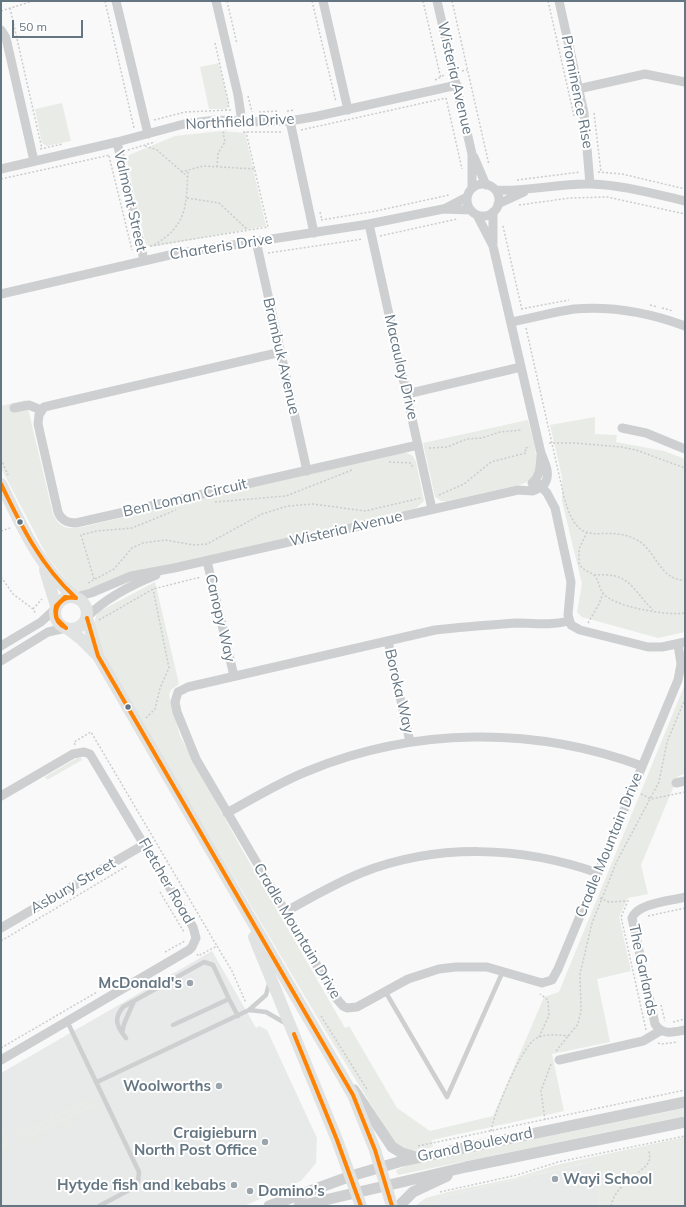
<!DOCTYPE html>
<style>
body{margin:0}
#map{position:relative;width:686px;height:1207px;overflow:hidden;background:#f9f9f9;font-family:Mulish,sans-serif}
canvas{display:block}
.frame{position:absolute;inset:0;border:2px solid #657683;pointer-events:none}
.scale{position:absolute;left:12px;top:20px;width:71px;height:18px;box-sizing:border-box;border:2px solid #657683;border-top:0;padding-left:5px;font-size:12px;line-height:14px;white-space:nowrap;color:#657683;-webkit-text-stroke:3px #fff;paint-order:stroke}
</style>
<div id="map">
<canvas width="686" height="1207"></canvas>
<div class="frame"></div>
<div class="scale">50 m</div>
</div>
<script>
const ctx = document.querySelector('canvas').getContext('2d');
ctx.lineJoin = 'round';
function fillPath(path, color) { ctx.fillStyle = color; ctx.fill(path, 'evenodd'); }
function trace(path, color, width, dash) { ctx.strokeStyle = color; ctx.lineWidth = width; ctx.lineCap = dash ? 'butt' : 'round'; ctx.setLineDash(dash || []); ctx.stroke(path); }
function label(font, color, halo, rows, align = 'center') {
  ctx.font = font + ' Mulish,sans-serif'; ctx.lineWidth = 4; ctx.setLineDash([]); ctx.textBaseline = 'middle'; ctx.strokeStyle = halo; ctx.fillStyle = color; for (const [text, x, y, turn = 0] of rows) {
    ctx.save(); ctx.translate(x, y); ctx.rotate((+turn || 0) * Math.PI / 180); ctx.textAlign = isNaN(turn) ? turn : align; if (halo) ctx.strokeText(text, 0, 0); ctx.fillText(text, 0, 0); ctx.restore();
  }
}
const built = new Path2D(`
 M212,951l44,77 3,-2 8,4 50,108 -1,25 -15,18 -57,25h-243v-133z
 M591,1162l9,44h-165l7,-9z`);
const green = new Path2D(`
 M219,63l10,42 -4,4h-16l-9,-42z
 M62,103l9,38 -24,5 -5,-3 -7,-34z
 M221,131l24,2 21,93 -114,21 -6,-2 -19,-84 2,-6 46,-19z
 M26,400l27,114c6,14 15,16 29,13l323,-75 8,4 3,6 8,39 -8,7 -264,61 -71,23 -5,-1 -7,-7 -21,-26 -47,-90v-62z
 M595,417v17l22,1 -1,7 48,9 21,8v173l-27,6 -76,-21 -5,-5 5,-28 -20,-83v-24l-12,-52z
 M528,420c4,18 19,54 -5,64l-75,17h-7l-6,-4 -12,-54z
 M155,582l24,102 -8,6 -2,5 11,41 60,110 105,182 4,-2 48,82 33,23 63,-15 51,-119 15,-5 126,-308v90l-7,2 -37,89 7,29 -20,4 -9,19 12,54 -34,8 13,63 -58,12 12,57 -132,29 1,7c-18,4 -23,7 -39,-5l-74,-120 -218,-367c-4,-14 -12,-29 -4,-43z
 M77,758h4l1,2 -35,20 -2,-3z
 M90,1099l2,3 -76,35 -3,-7 1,-3 3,6 33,-15 -3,-7 4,-2 3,7z
 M96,1102l2,3 -30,14 3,7 -3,1 -5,-6 -29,14 4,7 -4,1 -3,-7 -10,5 3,7 -3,-1 -2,-9z
 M685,1108v8l-282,58 -5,1 -2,-5 13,-5z
 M2,1132l2,1 9,18 -2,3 -3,-7 -7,3z
 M685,1137v69h-85l-10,-44 -148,35 -7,9h-20l11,-8 22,-6 67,-14 41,-13z`);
const path = new Path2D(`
 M105,1l29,127
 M227,1l10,43
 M312,1l24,101
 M423,1l18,78
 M452,1l37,164
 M548,1l26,115
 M10,8l32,141
 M1,11l32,-10
 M215,43l14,62 -3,5
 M462,71l5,-1
 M435,80l9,-5
 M248,96l4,16
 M446,98l16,71
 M287,111l8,-1
 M259,112l20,-1
 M594,113l7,59
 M154,120l31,-8 46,-2
 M301,130l145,-32
 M243,132h40
 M145,146l12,4 31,27
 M40,149l23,-5
 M128,150l27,-8
 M109,156l23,94
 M217,167l1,-14 7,-11 -2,-9 3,-3
 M181,172l22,-6 52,3
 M598,172l24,2 63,15
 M1,179l109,-24
 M517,180l63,-8
 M187,198l32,5 29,27
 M519,205l51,-7 37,-1 78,17
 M320,212l2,8
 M321,220l55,-9 73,-16
 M503,226l19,84
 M380,236l77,-17
 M154,245c34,-20 32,-40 34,-75
 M150,246l118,-19 -22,-95
 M268,253l95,-14
 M650,305l8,2
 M662,308l11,3
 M521,309l48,-9
 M526,328l38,169c16,59 37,24 73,43 19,10 23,41 48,40
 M549,443h25l47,4 15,3 49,18
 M429,448l18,-1 20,-8 15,-1 18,-6 21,-2
 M1,459l7,16
 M389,462l22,1 2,6
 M439,495l25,-11 27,-22 35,-9 -1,-5 5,-1
 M215,502l71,-6 66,-26
 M1,531l9,-3
 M587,532l-8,17v14c3,8 11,8 16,13 4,5 4,12 8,17 10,14 65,23 82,20
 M594,575c36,-3 37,13 59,35
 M1,577l12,17 20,15 3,5
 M94,579l-13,-44 16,-4 35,-3 44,-18
 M88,583l26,-14 18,-21 11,-5 22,-3 29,5 13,-1 55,-30 26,-8 25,-2 52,7 56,-13
 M33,609l9,-10
 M99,620l54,-31 48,-12
 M588,623l11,-19 4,-11
 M146,718l9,-9 5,-21 9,-20 -16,-79
 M75,745l-1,-3 17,-10 126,214
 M641,794l10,5 34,-7
 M160,892l24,40
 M600,898l9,4 19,-1 -7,16 25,113
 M648,916l37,-8
 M1,941l126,-75
 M165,952l20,-11
 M197,954l1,2 19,-10 15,25 14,32
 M661,1005l4,16
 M321,1016l47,75
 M673,1022l12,-3
 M539,1037l10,-22 -1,-15 -8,-6
 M658,1043l3,1 17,-2
 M1,1048l96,-56
 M556,1051l22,-27 3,-14 -1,-36 12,-51 25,-62 42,-79 8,-40 18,-43
 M545,1120l-4,-29 10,-27
 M491,1131c3,-18 30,-83 44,-92 9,-6 24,-4 34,-3
 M418,1146l267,-56
 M440,1192l77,-17 41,-13 127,-26
 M611,1206c3,-18 23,-29 36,-41l3,-6 -1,-8`);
const service = new Path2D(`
 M385,991l62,106 56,-126
 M249,1010l17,2 19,11
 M67,1021l72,151 -1,10 -3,5 -36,19
 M173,1025l56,-26 9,17
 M122,1033l2,-9 10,-23
 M126,1038c-9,-11 -13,-19 -3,-31l81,-45 9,3 16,34
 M97,1082l152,-72 17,-15 3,-11`);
const minor = new Path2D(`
 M116,1l32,133
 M216,1l22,94 4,27
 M323,1l25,109
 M437,1l35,153v34
 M559,1l25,112 6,71
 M1,30l5,8 28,123
 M578,89l67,-15 40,8
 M290,121l24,112
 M117,142l27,118
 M474,157l12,28
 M1,169l116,-27 67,-18 32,-4 47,2 27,-1 28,-5 139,-31
 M467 200a16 16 0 1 1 32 0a16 16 0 1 1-32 0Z
 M496,190c32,2 63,-7 95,-6 32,1 63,10 94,17
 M498,204l26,-12
 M446,208l21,-11
 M493,212v31
 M369,224l63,285
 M256,241l51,230
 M1,294l173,-40 195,-30 74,-15 28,1
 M511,322c21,-4 42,-10 63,-13 37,-3 76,4 111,17
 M281,352l-237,55 -5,8 -1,9 20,88c3,8 9,11 18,11l342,-78
 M407,394l114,-27
 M14,408l15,-3 12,5
 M622,428l24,5 39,16
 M535,480l12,13 8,15 16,74 -3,33 3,10 9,5 68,17h14l23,-5
 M532,483c9,-7 8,-18 9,-28
 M207,561l27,115
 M76,597l15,-4 40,-17 43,-8 344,-78 15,1 9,-4c10,-10 4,-22 -1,-34l-48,-207 -16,-31
 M87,617c19,-19 44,-32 69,-42
 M569,621c-20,5 -34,2 -53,2 -27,2 -54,4 -81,7l-247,57 -10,5 -3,10 2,10 19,47 140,239 7,8 4,2 10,-1 51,-28 31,-10 17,-2h31l55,16 10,-3 6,-11 120,-289 3,-16 -3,-20
 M388,641l22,101
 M1,646l40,-24 14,-13
 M1,661l47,-29 18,-4
 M676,783l9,-2
 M1,796l72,-42 11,-2 6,2 103,173 3,11 -4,9 -3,3 -188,110
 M227,813c27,-15 53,-31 81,-42 106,-44 226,-45 334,-5
 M685,897c-14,4 -48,6 -53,21l23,106c7,12 19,8 30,6
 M285,912c25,-14 49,-28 76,-39 76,-30 160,-27 237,0
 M1,928l144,-84
 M559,1060l84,-19 17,-10`);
const tertiary = new Path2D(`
 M354,1090l38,57 10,6 14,4
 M269,1206l82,-30 51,-15 283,-59
 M299,1206l167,-39 219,-45
 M399,1206l14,-14 34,-16`);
const secondary = new Path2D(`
 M1,484c20,40 38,84 74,113
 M45,570l11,36
 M55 613a16 16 0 1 1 32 0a16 16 0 1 1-32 0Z
 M87,618l11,38 255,439 22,55 17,56
 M68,629l13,10 15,15
 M254,937l83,203 24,66`);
const bus1 = new Path2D(`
 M1,484c20,41 39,81 74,113
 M87,618l11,38 255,439 22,55 17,56
 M66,628c-9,-4 -12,-12 -10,-22l9,-9 11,1
 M66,628l-9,-9c-4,-13 6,-24 19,-21
 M294,1034l43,106 24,66`);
const markers = [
 [20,522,3.5,"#657683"],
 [128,707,3.5,"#657683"],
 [190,983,4,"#99a4ac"],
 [219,1086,4,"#99a4ac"],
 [265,1142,4,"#99a4ac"],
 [555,1179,4,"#99a4ac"],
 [234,1185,4,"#99a4ac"],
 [250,1191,4,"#99a4ac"]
];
const streetNames = [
 ["Wisteria Avenue",455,78,77],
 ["Prominence Rise",577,92,79],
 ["Northfield Drive",240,122,-3],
 ["Valmont Street",130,201,77],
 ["Charteris Drive",221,247,-9],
 ["Brambuk Avenue",281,356,77],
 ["Macaulay Drive",401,367,77],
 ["Ben Loman Circuit",185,498,-13],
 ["Wisteria Avenue",346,529,-13],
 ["Canopy Way",220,618,77],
 ["Boroka Way",399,691,77],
 ["Cradle Mountain Drive",609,845,-68],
 ["Fletcher Road",166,881,60],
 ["Asbury Street",73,886,-30],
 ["Cradle Mountain Drive",297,931,59],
 ["The Garlands",643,970,78],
 ["Grand Boulevard",475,1145,-12]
];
const poiNames = [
 ["McDonald's",182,983],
 ["Woolworths",211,1086],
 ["Craigieburn",257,1133],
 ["North Post Office",257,1150],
 ["Wayi School",563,1179,"left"],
 ["Hytyde fish and kebabs",226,1185],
 ["Domino's",258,1191,"left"]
];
fillPath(built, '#e8e9e9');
fillPath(green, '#e8ebe6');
trace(path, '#cbcccd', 1.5, [2, 2]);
trace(service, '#cecfd0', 4.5);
trace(minor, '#cecfd0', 9);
trace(tertiary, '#cecfd0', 11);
trace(secondary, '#e1e2e2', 12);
trace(bus1, '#ff8200', 4);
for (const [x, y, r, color] of markers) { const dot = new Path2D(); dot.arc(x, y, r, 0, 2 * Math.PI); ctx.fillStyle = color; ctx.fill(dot); trace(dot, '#fff', 1.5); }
label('15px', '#657683', '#fff', streetNames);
label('bold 15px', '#657683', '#fff', poiNames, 'right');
</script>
